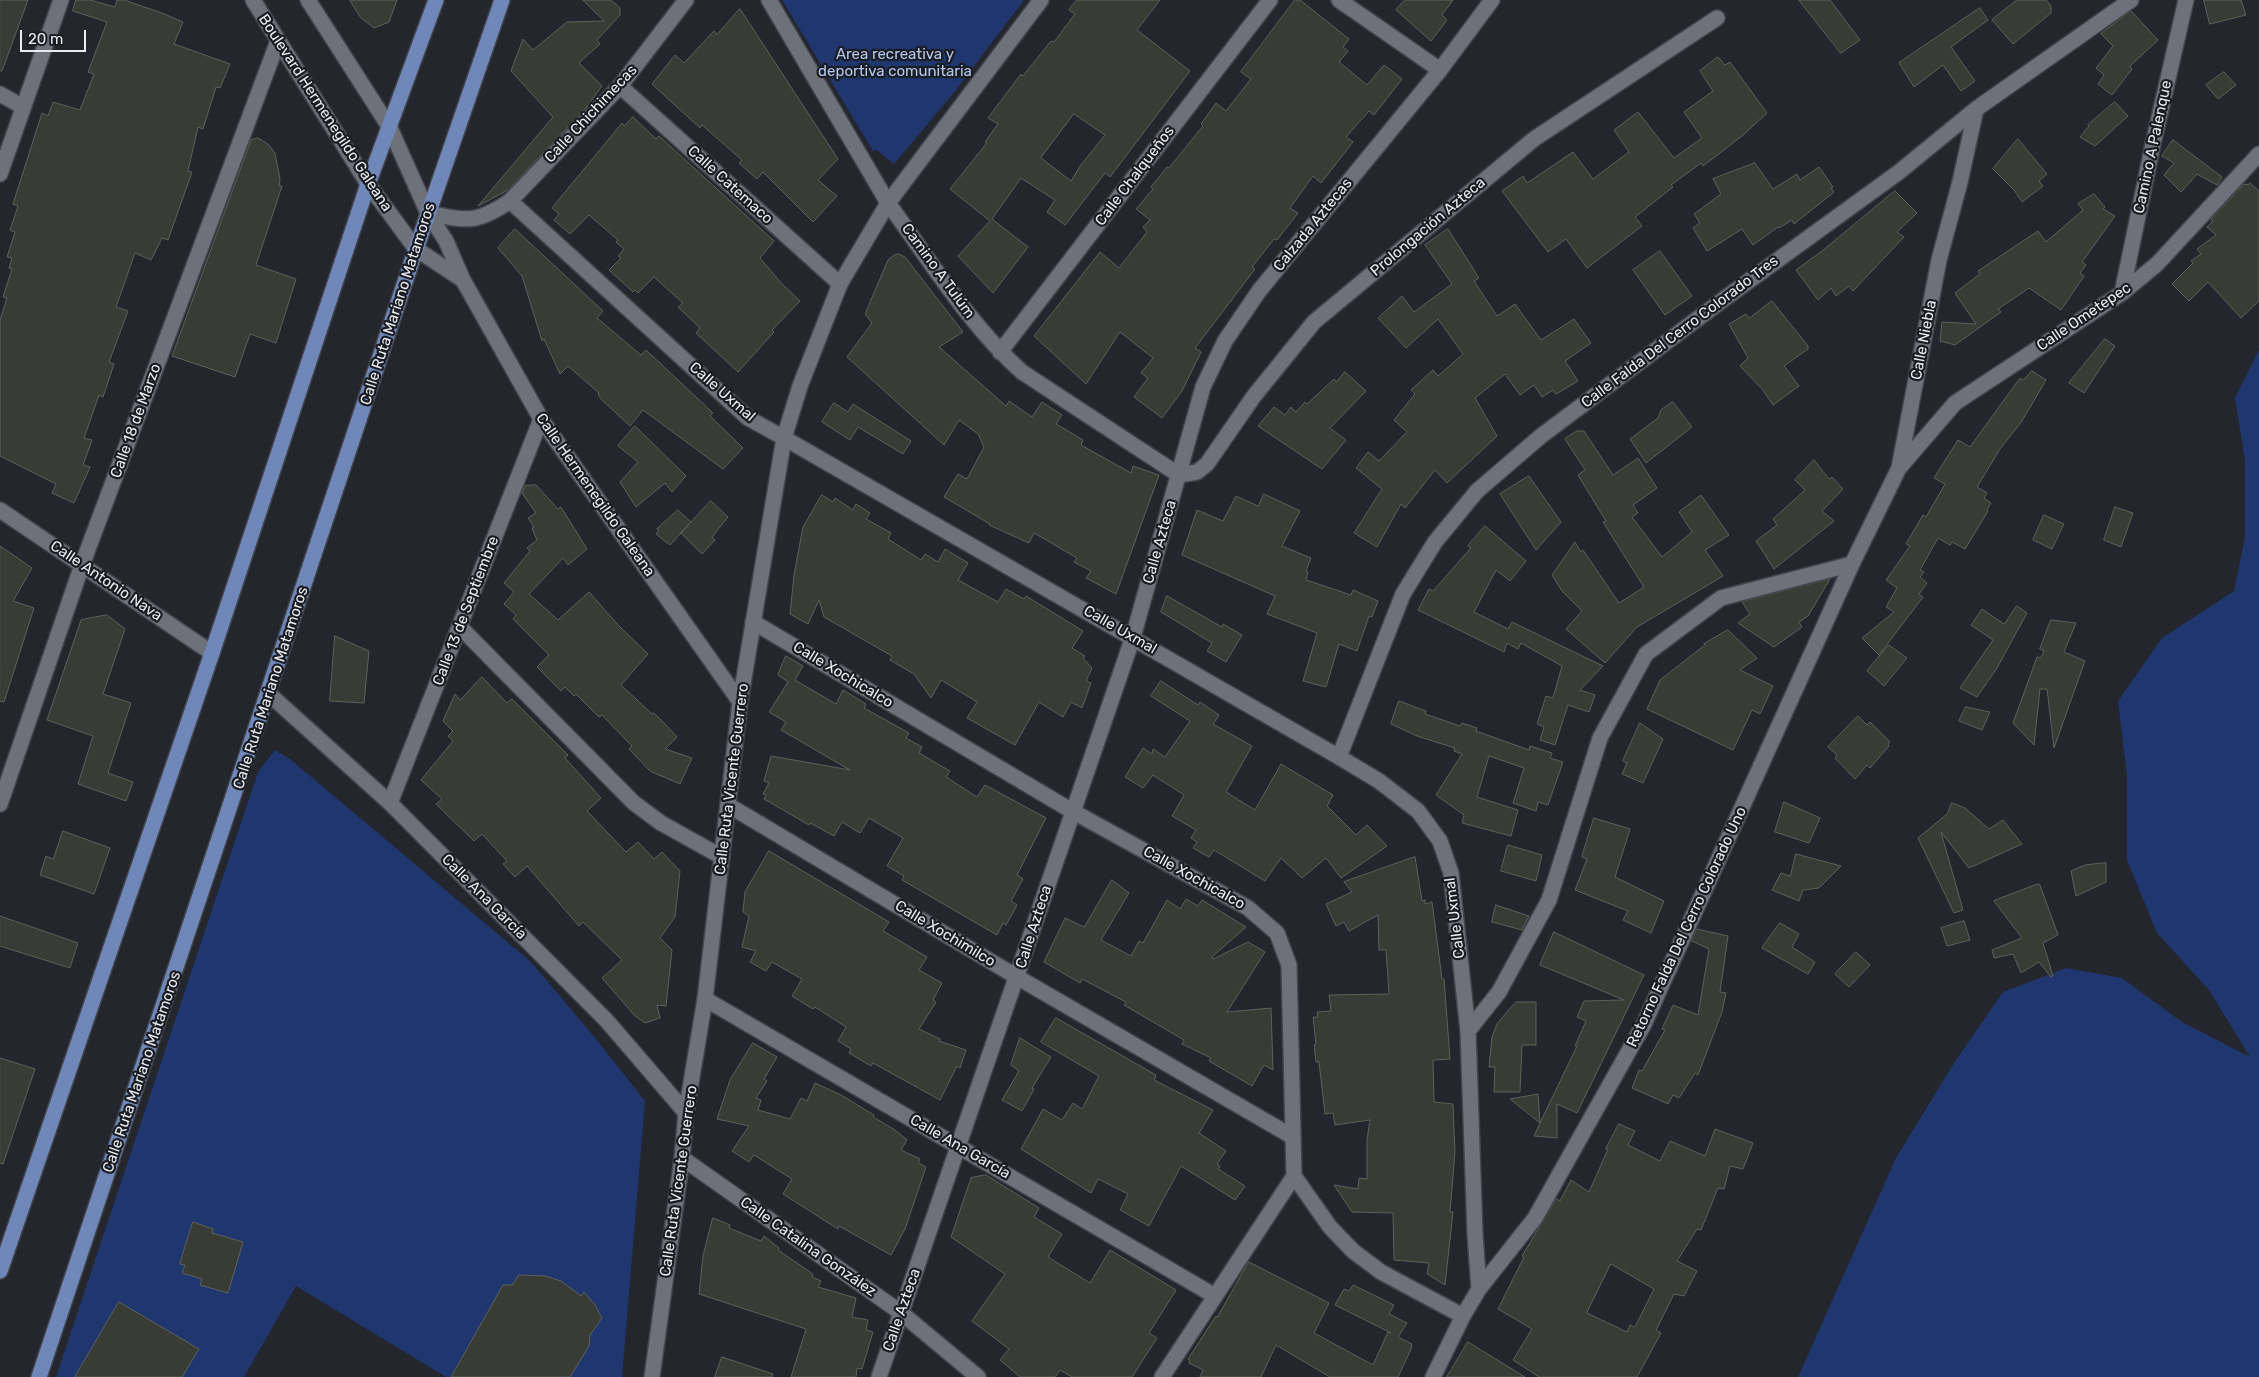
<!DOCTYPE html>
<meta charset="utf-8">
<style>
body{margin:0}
#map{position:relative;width:2259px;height:1377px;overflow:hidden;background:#23262c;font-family:Rubik,sans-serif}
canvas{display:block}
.scale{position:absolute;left:20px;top:30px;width:66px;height:22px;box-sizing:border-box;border:2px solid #e9ebf0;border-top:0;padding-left:6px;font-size:15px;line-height:18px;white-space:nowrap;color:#e9ebf0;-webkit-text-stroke:4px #191c23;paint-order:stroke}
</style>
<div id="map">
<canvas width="2259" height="1377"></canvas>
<div class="scale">20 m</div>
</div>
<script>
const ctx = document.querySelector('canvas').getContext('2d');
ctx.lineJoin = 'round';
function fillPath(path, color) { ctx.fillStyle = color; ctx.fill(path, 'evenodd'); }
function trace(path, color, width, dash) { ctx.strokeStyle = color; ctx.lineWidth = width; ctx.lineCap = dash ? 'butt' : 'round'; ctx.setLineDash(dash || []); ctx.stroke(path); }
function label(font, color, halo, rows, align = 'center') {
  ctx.font = font + ' Rubik,sans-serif'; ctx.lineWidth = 4.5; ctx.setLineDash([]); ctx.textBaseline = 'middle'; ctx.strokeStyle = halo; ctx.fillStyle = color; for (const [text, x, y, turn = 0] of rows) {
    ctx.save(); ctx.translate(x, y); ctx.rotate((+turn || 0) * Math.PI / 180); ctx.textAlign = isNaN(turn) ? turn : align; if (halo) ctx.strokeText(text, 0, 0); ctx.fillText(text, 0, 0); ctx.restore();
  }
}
const green = new Path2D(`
 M782,0h242l-68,90 -62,74 -17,-14 -4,1z
 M2259,350v1027h-461l98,-219 58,-95 49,-71 63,-24 56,10 60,44 68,35 -41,-67 -52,-57 -30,-73v-85l-9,-74 44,-63 72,-47 11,-54v-77l-10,-62z
 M275,750l15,9 241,203 65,77 49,62 -23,276h-176l-150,-91 -52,91h-188l202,-605z`);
const building = new Path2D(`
 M0,0h28l-26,71h-2z
 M76,0h14l25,7 2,-7h7l38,13 21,9 -9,22 56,20 -10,24 -4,-1 -13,42 -5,-2 -10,44 4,1 -24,68 -6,-2 -11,22 -16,-7 -19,54 12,4 -19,51 5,2 -11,33 -4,-2 -15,43 8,2 -9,25 7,2 -16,36 -22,-10 4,-9 -56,-28v-136l7,-22 -4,-1 9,-28 -3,-1 3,-10 -5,-1 8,-25 -5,-2 8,-24 -5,-2 29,-91 6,3 5,-14 27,8 14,-36 -6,-2 19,-50 -34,-11z
 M350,0h47l-8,22 -15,6 -13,-10z
 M583,0h28l9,8v7l-23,25 3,4 -21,19 23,23 -17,23 -77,81 -30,16 75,-89 -42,-46 12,-32 10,11 34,-28 37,-1z
 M1077,0h83l-23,30 53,41 -80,106 -5,-4 -40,52 -18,-13 8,-12 -34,-22 -29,41 36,28 -35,46 -35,-37 32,-35 -40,-32 37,-46 -2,-1 13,-18 -10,-6 33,-44 2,2 28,-35 3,1 21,-28 -6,-4zM1074,114l31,21 -25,31 -9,15 -30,-23z
 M1295,0h5l49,39 -6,8 5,4 -9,11 28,23 17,-20 18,14 -28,36 -5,-4 -23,26 7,5 -32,41 -8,-7 -23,32 8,5 -21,27 -3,-1 -22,28 3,2 -60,79 6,4 -19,39 -20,27 -28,-21 14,-19 -7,-5 12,-15 -33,-26 -34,52 -52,-48 66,-84 19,16 28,-36 -4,-5 7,-7 -14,-11 17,-20 -2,-2 16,-20 2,1 34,-42 -2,-2 15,-21 10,8 25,-32 -10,-7z
 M1405,0h48l-11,15 5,5 -16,21 -35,-31z
 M1799,0h31l30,40 -19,13z
 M2017,0h29l5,6v7l-38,31 -21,-24z
 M2204,0h37l5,15 -36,9z
 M1980,8l8,12 -37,27 24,34 -14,10 -18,-26 -29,22 -15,-24z
 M740,9l98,150 -20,21 19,16 -24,26 -50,-50 -6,7 -18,-16 3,-3 -40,-35 -2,3 -48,-44 23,-29 9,8 30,-32 3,3z
 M2131,11l27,29 -28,26 2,3 -20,26 -14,-11 6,-9 -8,-7 17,-22 -12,-12z
 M1718,57l7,8 5,-3 37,51 -25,23 -39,30 -2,-3 -30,22 2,2 -38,30 7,9 -55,42 -21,-29 -18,13 -46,-61 21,-15 4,7 46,-31 20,27 36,-27 -15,-22 24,-18 36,46 28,-20 -18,-26 29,-21 -13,-20z
 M2224,72l12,13 -18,14 -12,-14z
 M2115,102l13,14 -33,30 -15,-9 9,-11 -1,-1z
 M633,117l23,22 3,-3 115,105 -14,17 22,26 18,17 -28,29 2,2 -36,40 -42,-39 4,-5 -22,-21 5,-4 -29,-26 -16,16 -3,-3 -2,2 -24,-22 12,-12 -3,-2 6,-7 -8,-7 2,-2 -29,-25 -19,19 -16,-14 5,-6 -7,-6 70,-85 2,3z
 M258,138l10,6 7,9 5,26 -1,7h3l-26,79 40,14 -20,64 -26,-9 -15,43 -63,-21 79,-216z
 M2018,139l29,35 -8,7 4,5 -21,16 -8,-12 -21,-21z
 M2173,140l49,37 -5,8 -20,-11 -16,18 -17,-17 10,-12 -12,-7z
 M1755,163l18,26 24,-15 3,6 19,-13 14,20 -2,1 3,4 -40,32 -2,-4 -13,8 -1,-1 -25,18 -11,-16 -35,22 -14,-23 7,-5 -6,-9 27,-20 -8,-15z
 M2250,183l9,8v110l-18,17 -33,-36 -19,19 -17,-17 21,-21 -2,-2 10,-7 -4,-5 19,-14 -9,-8 6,-6 -2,-2 33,-35 4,1z
 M1895,191l22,22 -20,19 7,5 -51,54 -4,-5 -13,10 -5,-8 -13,12 -22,-30 26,-19z
 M2094,194l11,13 -2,2 12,7 -33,46 4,3 -6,8 4,3 -23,34 -32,-22 -31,21 3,3 -46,33 -15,-4 2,-19 34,2 -21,-31 25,-19 -2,-3 60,-40 8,11 37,-32 -5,-6z
 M515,229l88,82 -6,7 44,37 5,-5 67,63 -3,3 33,32 -20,21 -80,-59 -13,16 -29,-27 -3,-5 1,-1 -31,-27 -8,8 -16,-35 -2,2 -20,-65 -24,-28z
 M1448,229l31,49 -5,3 23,35 18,-12 26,36 33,-21 17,24 -26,18 13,20 -22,13 -3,-4 -11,7 -8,-12 -14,10 -15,-21 -30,24 22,38 -50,47 -12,-13 -30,38 -4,-4 -24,43 -23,-14 28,-44 -26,-21 12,-16 11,9 28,-29 -13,-12 21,-26 -4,-4 22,-20 5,6 25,-22 -25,-35 -32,29 -28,-30 24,-22 12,16 38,-28 -27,-39z
 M1660,251l32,45 -27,19 -32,-45z
 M899,254l6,3 58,75 -24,15 67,59 3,-5 23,16 10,-15 20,13 -6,9 27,16 -2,5 50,28 2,-7 26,9 -43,119 -30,-16 5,-7 -17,-9 3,-4 -24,-14 -19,-11 -5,10 -40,-18 1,-1 -46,-27 14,-23 9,5 17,-32 -6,-13 -19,-14 -15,25 -97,-88 25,-34 -7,-9 23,-54 6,-5z
 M1772,301l36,45v3l-24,17 15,20 -26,19 -10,-15 -23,-24 8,-8 -19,-34 17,-10 3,4z
 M2105,339l10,7 -31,47 -15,-10z
 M2032,371l14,9 -24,41 -22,28 -23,38 10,6 -3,5 7,5 -4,7 1,1 -23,38 -13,-7 -2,3 -12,-7 -18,32 4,2 -4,5 7,6 -8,11 4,3 -44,58 -17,-17 32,-26 -8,-5 11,-19 -11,-8 24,-34 -4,-2 17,-29 3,2 19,-33 -11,-6 24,-38 12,7 50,-69 3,2z
 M1345,372l21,19 -36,37 16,12 -24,29 -64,-43 16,-19 11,8 6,-8 5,5 9,-10 2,2 27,-25 2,3z
 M1673,402l19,25 -46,36 -16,-24 28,-21 3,-8z
 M834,403l14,9 5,-8 58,37 -8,13 -45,-27 -8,13 -28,-18z
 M635,426l51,50 -14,16 -7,-9 -29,24 -16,-25 18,-20 -20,-16z
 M1577,431h7l29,44 25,-17 19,30 -24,17 5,8 -6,4 30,40 30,-25 -13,-20 22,-17 28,40 -24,15 18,26 -86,51 -32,36 -39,-34 16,-18 -20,-20 -10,-16 23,-33 6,10 2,-2 36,53 25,-16 -41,-65 3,-1 -28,-46 7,-5 -20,-31z
 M1814,460l15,19 3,-2 11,12 -21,22 12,10 -60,48 -18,-28 21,-16 -4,-6 32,-29 -10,-10z
 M1529,476l32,46 -25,28 -36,-56z
 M536,485l22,24 3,-2 26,42 -19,16 -5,-7 -34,36 29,26 31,-28 30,34 29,28 -27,31 31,29 2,-1 10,10 13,14 -12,12 27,9 -12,26 -30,-13 -21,-22 3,-3 -30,-31 -3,2 -23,-23 -2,2 -9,-9 -4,4 -24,-24 12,-12 -36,-36 3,-4 -12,-11 10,-12 -10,-9 26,-32 -3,-3 10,-8 -5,-12 2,-1 -6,-9 8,-5 -14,-20 3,-7z
 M1264,494l36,17 -18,35 29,12 -5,13 2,1 -2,8 45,15 2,-5 25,11 -6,16 -3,-1 -12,35 -18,-7 -13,43 -23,-6 14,-48 -50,-19 8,-18 -93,-41 15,-45 26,11 13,-25 22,10z
 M822,495l11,7 2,-4 18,12 3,-6 14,9 -4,6 25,14 -3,6 33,21 4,-6 13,8 7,-13 23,14 -10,17 40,22 8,-13 18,10 2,-3 57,35 -11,17 13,8 -2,2 9,10 -6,13 5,2 -9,25 -11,-6 -8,15 -24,-15 -24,43 -48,-27 10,-16 -36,-22 -10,18 -17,-24 -24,-14 2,-4 -68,-39 -5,-17 -11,24 -18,-10 4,-39 9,-48z
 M711,501l17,16 -16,20 3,3 -13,14 -21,-21z
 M2115,507l18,6 -12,34 -17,-7z
 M678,510l13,12 -21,23 -14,-11 3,-4 -2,-1z
 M2044,515l20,9 -12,25 -19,-9z
 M1485,526l41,35 -16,20 -14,-11 -22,42 34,17 4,-7 91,44 -23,24 15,5 -6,17 -21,-7 -13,40 -15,-5 4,-13 -7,-3 9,-28 7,2 9,-32 -41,-23 -3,6 -11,-6 -3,9 -86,-42 11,-21 4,2 38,-43 -3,-2z
 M0,546l32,22 -19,33 21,7 -30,94 -4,-1z
 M1830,579l-22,37 -9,6 3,5 -28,20 -36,-24 12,-9 -8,-12z
 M1167,596l55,31 1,-3 19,11 -16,27 -19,-11 5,-8 -51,-31z
 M2017,606l10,7 -30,55 -20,29 -17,-9 33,-48 -22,-15 11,-16 22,15z
 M107,615l18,14 -22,65 28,9 -23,70 25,9 -7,19 -48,-17 15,-48 -46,-16 34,-100z
 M2051,620l25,3 -12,29 21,9 -31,87 -7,-59h-7l-6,56 -21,-22 24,-66 4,1 3,-7 -4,-2z
 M1728,630l29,28 -17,12 33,16 -13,28 -8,-4 -19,40 -86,-41 13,-29 45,-35 -1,-1z
 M335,636l34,15 -5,52 -34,-2z
 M1889,645l18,13 -23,28 -17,-15z
 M786,656l17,10 -8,14 41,24 7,-14 23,14 -2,4 45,25 -3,5 16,9 -3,6 31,18 -4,6 31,20 8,-12 61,33 -29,57 6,4 -12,22 6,4 -11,20 -3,-2 -6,12 -95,-55 2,-4 -17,-10 16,-28 -34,-20 -9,15 -18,-11 -8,14 -24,-13 -1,2 -45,-26 2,-4 -3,-1 6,-11 -5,-2 7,-25 79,14 -69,-40 5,-8 -17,-10 19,-30 -10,-7z
 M482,677l25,26 5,-4 56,56 -3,3 36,40 -14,13 39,41 12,-10 16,17 8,-7 18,19 -5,46 -15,21 12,12 -6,56 -9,-1 3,13 -15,5 -10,-7 -33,-38 20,-18 -39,-38 -4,4 -52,-60 -12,11 -12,-13 4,-3 -25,-27 -8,7 -38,-37 6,-5 -21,-19 32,-39 -5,-5 5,-5 -10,-10 12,-27 5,6z
 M1161,681l37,24 2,-3 19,13 -6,9 39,22 -26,46 29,18 26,-46 52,31 -6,11 29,29 11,-10 20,21 -46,32 -15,-20 -24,20 -21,-20 -16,23 -51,-31 -5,7 -16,-9 4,-6 -6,-4 5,-8 -24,-14 12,-21 -31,-20 -10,13 -18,-11 18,-29 9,6 1,-5 12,8 25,-36 -39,-25z
 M1399,701l27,10 -1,3 35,12 2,-3 15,5 -1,3 53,19 1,-4 22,7 -2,5 13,4 -15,43 -10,-3 -2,9 -23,-8 11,-35 -35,-12 -12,41 41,13 -7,26 -49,-13 2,-8 -28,-20 26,-41 -8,-3 1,-3 -38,-12 -26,-12z
 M1966,707l24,5 -8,18 -23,-9z
 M1858,716l9,9 3,-3 20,20 -2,2 1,2 -19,22 -3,-3 -12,14 -20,-21 2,-3 -9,-8z
 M1640,723l23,16 -20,44 -21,-9 5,-11 -4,-2z
 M1784,802l36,16 -11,25 -34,-11z
 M1952,803l13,5 24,21 14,-9 19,24 -53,24 -28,-36 22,78 -9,3 -36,-75 29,-24z
 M1594,818l36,11 -15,48 49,24 -13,32 -28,-13 5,-9 -53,-21 12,-31 -5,-2z
 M63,831l47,17 -16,46 -54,-19 6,-19 7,3z
 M1508,845l34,10 -6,26 -35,-10z
 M769,851l120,71 -6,9 44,26 -8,13 23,13 -9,17 3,2 -17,27 21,10 -1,2 27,9 -6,18 -3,-2 -17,34 -67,-37 -2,3 -22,-13 2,-4 -13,-8 8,-14 -31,-20 -2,2 -21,-13 10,-17 -30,-17 -6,9 -16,-9 6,-11 -14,-4 7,-31 -6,-4 2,-20z
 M1796,854l45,12 -22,22 -16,2 -4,11 -27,-11 9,-17 9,3z
 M1415,857l7,44 3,-1v4l7,-2 10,77h2l6,80 -17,1 1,42 19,2 2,48 -5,60h3l-8,73 -18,-11 2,-11 -35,-3 -1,-47 -41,-1 -18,-27 24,4 1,-11 8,1v-39l3,-20 -35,5 -2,-12 -8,1 -6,-52h-3l-2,-17 2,-1 -3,-27h5l-1,-5 14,-1 -2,-16 60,-1 -3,-44h-7l-1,-35 -29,16 -5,-9 -8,4 -10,-22 26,-12 -8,-10z
 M2106,863v19l-30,14 -5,-25 14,-6z
 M1112,880l17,13 -28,47 30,16 8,-15 4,2 24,-43 13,9 6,-10 12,7 4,-6 44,27 -34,30 1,2 35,-17 17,10 -38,60 44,-4 2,62 -9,-5 -12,21 -43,-25 2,-3 -29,-14 2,-4 -60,-35 2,-3 -44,-23 -2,4 -36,-21 21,-44 19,9z
 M2038,884l2,1 18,50 -15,8 10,33 -2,1 -12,-15 -18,11 -8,-19 -19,4 -2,-8 30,-12 -28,-37z
 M1496,905l33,11 -7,14 -30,-8z
 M0,916l78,27 -8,25 -70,-22z
 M1964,921l6,19 -23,6 -6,-18z
 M1780,923l19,11 -7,13 23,15 -7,12 -46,-26z
 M1697,929l31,7 -8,56 6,1 -4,19 -24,63 -3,-2 -16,25 -6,-3 -5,9 -36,-16 7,-18 3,1 23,-41 -3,-1 11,-24 25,10 11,-66 -17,-8z
 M1554,932l90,43 -67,138 -20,-9v34l-23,-2 6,-13 -30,-24 28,-5 2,29 37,-77h-2l11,-25 -9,-4 7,-16 40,-1 -84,-35z
 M1856,952l14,13 -21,22 -14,-13z
 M1516,1002h20v43h-14l-2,47h-26l1,-25h-6l3,-30 5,-13z
 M1056,1018l100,57 -2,5 59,30 -14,23 27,18 -9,13 3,2 -2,3 27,17 -10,14 -54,-34 -32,60 -29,-16 8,-16 -30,-15 -7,14 -70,-44 22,-40 19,11 11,-17 9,6 17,-33 -58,-34z
 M1020,1038l31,19 -19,31 2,1 -12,22 -20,-11 17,-29 -8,-6z
 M753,1043l24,14 -13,22 3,2 -11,17 5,2 -3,10 32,9 11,-21 6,3 8,-18 26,12 33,20 -1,2 22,13 12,10 -6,10 19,9 -2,4 8,4 -21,62 -14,26 -52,-29 -1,3 -55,-35 9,-15 -38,-24 -5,7 -17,-11 17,-25 -32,-7 13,-39z
 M0,1058l35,11 -32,95 -3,-1z
 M1619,1124l16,7 -7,14 32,16 10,-20 35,15 10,-27 38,14 -10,26 -13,-3 -6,23 -6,-1 -17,42 -4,-1 -20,32 20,10 -13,25 -10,-2 -18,36 5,3 -24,44h-98l-26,-17 19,-31 -34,-20 26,-52 -2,-1 34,-57 4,2 11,-21 18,12 19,-43h-2zM1611,1264l43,25 -18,36 -2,2 -4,-2 -3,7 -40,-19z
 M986,1175l53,33 -5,9 28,17 -14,23 42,26 20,-33 66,40 -27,43 8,5 -25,39h-60l-12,-7 -5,7h-35l-20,-17 9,-11 -37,-28 33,-47 -54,-37 20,-59z
 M713,1218l17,7 -1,3 32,13 3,-5 15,12 -1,2 35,24 -1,3 9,4 -3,6 38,11 -4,19 16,3 -2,10 7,2 -11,37 -5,-1 -1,9h-65l15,-48 -107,-35 4,-38z
 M193,1222l20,7 -1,4 31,9 -15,51 -28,-8 2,-6 -20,-6 3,-8 -5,-1z
 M1249,1262l80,41 -15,30 59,32 15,-33 3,1 -56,-28 9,-16 5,2 4,-6 41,20 -5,9 18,9 -9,14 14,7 -1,3h1l-14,30h-68l-54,-32 -15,32h-61l3,-7 -14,-7 1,-3 -2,-1 28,-43 1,1z
 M519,1275l26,1 16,5 20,15 3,-4 11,13 7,13 -12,17 -1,11 -19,31h-119l52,-92h9z
 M119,1302l80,47 -17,28h-107z
 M1468,1342l57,35h-78z
 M722,1357l51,17 -1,3h-57z`);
const minor = new Path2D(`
 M1339,0l101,70
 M620,86l220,198
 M0,94l23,13
 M0,174l61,-174
 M510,201l238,217 36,20
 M888,203c41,56 82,123 134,169l157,103 18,-3 10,-8 47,-68 60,-74 220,-183 183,-121
 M428,213c39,8 48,11 82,-12l110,-115 66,-86
 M2122,293l31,-149 33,-144
 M1000,352l270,-352
 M1900,467l55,-64 167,-110 35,-29 102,-110
 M0,510l212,143
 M753,622l319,189 176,97 29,25 12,32 5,211 36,51 23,24 28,21 82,44
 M460,627l174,176 27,20 61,34
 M269,694l121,109 217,218 79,92
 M1339,757l64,-163 32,-52 42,-51 64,-55 183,-137 175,-127 77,-63 155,-109
 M390,803l151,-384
 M0,804l82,-239 196,-524
 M728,805l289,172 276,160
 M705,999l510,297
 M682,1158l218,154 78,65
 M1479,1289l-4,-55 -7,-203 31,-39 50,-92 51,-162 46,-84 75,-56 131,-34
 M1162,1377l132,-201
 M1433,1377l30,-61 16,-27 56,-71 109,-194 208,-460 47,-96 40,-208 21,-78 16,-73`);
const tertiary = new Path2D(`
 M769,0l119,203
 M784,438l555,319 40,24 39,30 22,30 11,32 17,158
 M879,1377l254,-740 70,-250 22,-46 34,-50 181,-221 52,-70`);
const secondary = new Path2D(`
 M253,0l115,184 48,65 47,31
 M308,0l82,128 38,85 18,28 17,39 78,139 199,283
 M652,1377l30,-219 4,-45 19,-114 35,-297 44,-264 16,-52 40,-102 48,-81 153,-203`);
const primary = new Path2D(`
 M0,1271l212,-618 156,-469 68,-184
 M39,1377l377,-1128 86,-249`);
const parkNames = [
 ["Area recreativa y",895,55],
 ["deportiva comunitaria",895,72]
];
const streetNames = [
 ["Boulevard Hermenegildo Galeana",325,113,57],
 ["Calle Chichimecas",591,114,-47],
 ["Camino A Palenque",2153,147,-78],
 ["Calle Chalqueños",1135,176,-53],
 ["Calle Catemaco",730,185,42],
 ["Calzada Aztecas",1313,225,-51],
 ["Prolongación Azteca",1428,227,-40],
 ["Camino A Tulúm",938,271,54],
 ["Calle Ruta Mariano Matamoros",398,304,-72],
 ["Calle Ometepec",2084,317,-34],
 ["Calle Falda Del Cerro Colorado Tres",1680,332,-37],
 ["Calle Niebla",1924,340,-79],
 ["Calle Uxmal",722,392,41],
 ["Calle 18 de Marzo",136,421,-70],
 ["Calle Hermenegildo Galeana",595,495,55],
 ["Calle Azteca",1160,542,-74],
 ["Calle Antonio Nava",106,581,34],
 ["Calle 13 de Septiembre",466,611,-69],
 ["Calle Uxmal",1120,630,30],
 ["Calle Xochicalco",843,675,31],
 ["Calle Ruta Mariano Matamoros",271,688,-72],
 ["Calle Ruta Vicente Guerrero",732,779,-83],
 ["Calle Xochicalco",1194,878,29],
 ["Calle Ana García",484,897,45],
 ["Calle Uxmal",1455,918,-97],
 ["Calle Azteca",1034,927,-72],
 ["Retorno Falda Del Cerro Colorado Uno",1687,927,-65],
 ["Calle Xochimilco",945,934,31],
 ["Calle Ruta Mariano Matamoros",142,1072,-71],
 ["Calle Ana García",960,1147,30],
 ["Calle Ruta Vicente Guerrero",679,1181,-82],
 ["Calle Catalina González",808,1247,35],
 ["Calle Azteca",902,1310,-71]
];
fillPath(green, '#20366e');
fillPath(building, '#383c35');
trace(building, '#5d625b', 1);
trace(minor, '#41444a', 18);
trace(tertiary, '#41444a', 18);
trace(secondary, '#41444a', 18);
trace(primary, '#41444a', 18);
trace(minor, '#6d7179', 15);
trace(tertiary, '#6d7179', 15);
trace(secondary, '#6d7179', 15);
trace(primary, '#7087ba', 15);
label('15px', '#b5c8ee', '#191c23', parkNames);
label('15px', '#e9ebf0', '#191c23', streetNames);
</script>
